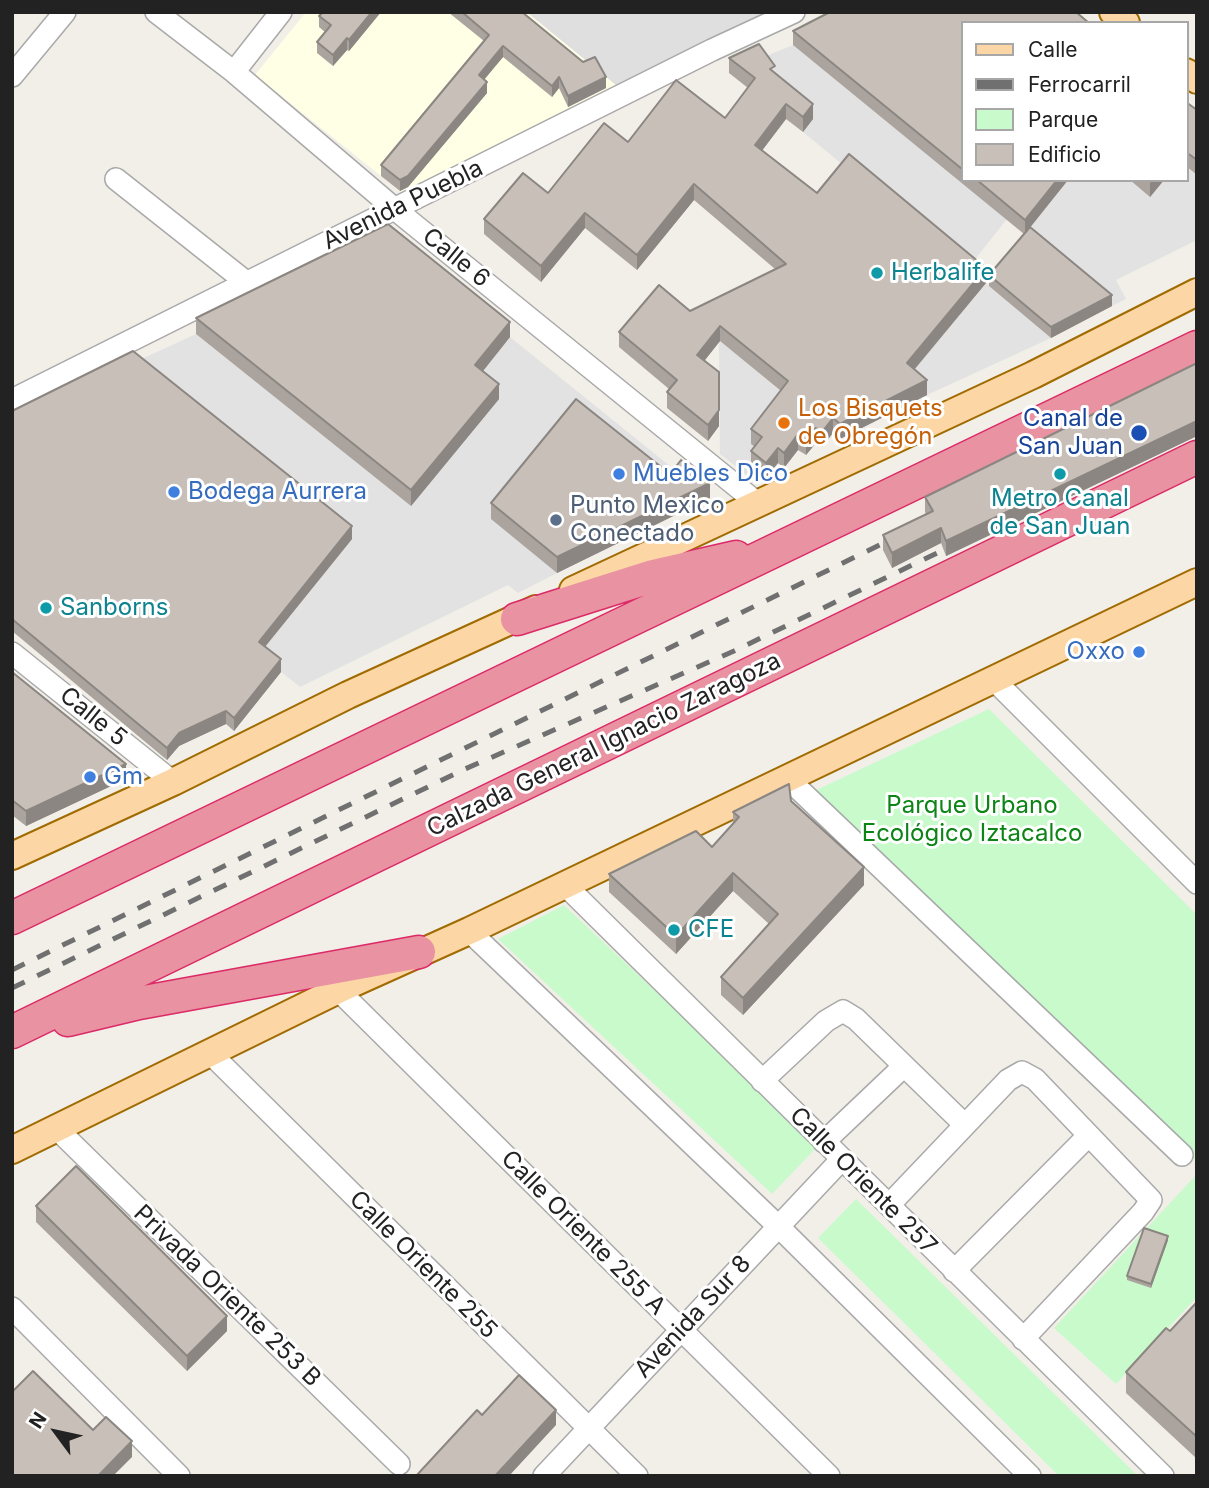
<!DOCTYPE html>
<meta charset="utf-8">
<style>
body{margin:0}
#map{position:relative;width:1209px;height:1488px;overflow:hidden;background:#f2efe9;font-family:Inter,sans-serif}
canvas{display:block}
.frame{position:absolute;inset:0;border:14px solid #222;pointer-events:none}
.legend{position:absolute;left:961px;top:21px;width:228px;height:161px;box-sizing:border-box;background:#fff;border:2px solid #a7a7a7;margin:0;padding:9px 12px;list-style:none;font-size:21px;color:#222}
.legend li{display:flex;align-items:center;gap:14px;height:35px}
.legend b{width:35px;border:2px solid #a7a7a7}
.north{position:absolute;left:21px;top:1397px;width:70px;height:70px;-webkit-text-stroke:5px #fff;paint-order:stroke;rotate:303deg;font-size:19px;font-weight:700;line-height:28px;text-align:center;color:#222}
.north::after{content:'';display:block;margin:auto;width:24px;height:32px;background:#222;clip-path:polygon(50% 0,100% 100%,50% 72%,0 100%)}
</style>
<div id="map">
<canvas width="1209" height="1488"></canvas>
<div class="frame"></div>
<ul class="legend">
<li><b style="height:9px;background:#fcd6a4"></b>Calle</li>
<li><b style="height:9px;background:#707070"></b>Ferrocarril</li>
<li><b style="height:19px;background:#c8facc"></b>Parque</li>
<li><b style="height:19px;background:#c7bfb8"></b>Edificio</li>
</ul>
<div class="north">N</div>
</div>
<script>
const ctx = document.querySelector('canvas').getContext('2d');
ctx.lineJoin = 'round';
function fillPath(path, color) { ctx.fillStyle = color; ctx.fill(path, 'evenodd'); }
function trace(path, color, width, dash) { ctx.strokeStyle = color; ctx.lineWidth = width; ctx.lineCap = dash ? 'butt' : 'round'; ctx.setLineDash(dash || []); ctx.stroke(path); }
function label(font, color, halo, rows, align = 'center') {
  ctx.font = font + ' Inter,sans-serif'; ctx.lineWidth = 6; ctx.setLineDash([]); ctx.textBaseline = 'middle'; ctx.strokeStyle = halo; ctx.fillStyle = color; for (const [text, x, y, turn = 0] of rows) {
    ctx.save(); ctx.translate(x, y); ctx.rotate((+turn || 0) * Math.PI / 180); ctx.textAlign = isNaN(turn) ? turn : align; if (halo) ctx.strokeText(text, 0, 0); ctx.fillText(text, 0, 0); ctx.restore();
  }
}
const residential = new Path2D(`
 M527,12h230l4,3 -144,71z`);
const education = new Path2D(`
 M306,12h220l91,74 -216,106 -146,-117z`);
const park = new Path2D(`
 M989,709l208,206v247l-385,-370z
 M564,905l255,240 -47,49 -274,-255z
 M1197,1174v123l-81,87 -62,-56z
 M856,1199l282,277h-79l-241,-238z`);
const parking = new Path2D(`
 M793,45l214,174 -39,49 -165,-136 10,-13 -54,-60z
 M1186,152v14l11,9v65l-81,40 10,19 -14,7 -87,-72 43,-54h118z
 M986,283l65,55 -124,57 -20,-17z
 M196,334l215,171 64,-124 35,-44 171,138 -124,98 -39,20 -10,-8 -208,102 -41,-33 -126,-291z
 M719,340l69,57 -37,47 11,8v23l-10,4 -32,-25z`);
const minor = new Path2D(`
 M156,12l78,60 162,138 360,292
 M234,72l47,-60
 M12,76l53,-64
 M116,179l130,103
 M12,400l700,-350 82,-38
 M12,653l161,129
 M992,678l205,205
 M786,777l396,378
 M565,885l598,591
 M469,931l310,296 251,249
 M338,990l491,486
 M210,1053l427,423
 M762,1081l64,-60 17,-10 13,8 109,106
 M56,1128l343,336
 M824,1142l80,-76
 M889,1205l119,-125 14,-8 13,7 116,121 -8,12 -120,127
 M954,1271l134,-135
 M12,1308l167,168
 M544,1476l298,-317`);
const major = new Path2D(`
 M1113,12l13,11
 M1186,72l11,8
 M573,590l460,-215 164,-83
 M12,856l161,-74 175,-87 188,-86
 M12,1150l326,-160 131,-59 728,-349`);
const highway = new Path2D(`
 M517,619l136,-43 83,-19
 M12,918l1185,-571
 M68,1020l71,-17 280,-51
 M12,1032l1185,-575`);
const rail = new Path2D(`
 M12,970l888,-435
 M12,988l453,-219 269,-118 228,-110`);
const wall = new Path2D(`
 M323,12h58l-32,39 -2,-1 -14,16 -16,-13v-11l8,-10 -6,-5v-11z
 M448,12h74l84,76 -38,19 -9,-19 -7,9 -49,-40 -19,22 3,14 -79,94 -8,4 -19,-15v-11l103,-124z
 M962,23v157h106l-38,47 82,79 -61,32 -62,-52v-11l35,-41 -231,-189v-14z
 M729,58l46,15 38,46 -10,13 -17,-13 -24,31 55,43 169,90 -71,86 12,26 -87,44 -7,-6 -11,14 -6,-4 -10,12 -8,-5 -14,18 -6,-5 -12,15 -15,-11v-16l4,-4 -4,-3v-15l30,-38 -61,-50 -15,19 14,66 -11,15 -41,-33v-16l2,-3 -50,-42v-15l71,-21 85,-42 -81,-69 -57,70 -52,-42 -44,54 -57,-48v-15l64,-26 80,-51 97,-24 23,-30 -19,-15z
 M1186,102l11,8v65l-11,-9z
 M1130,180h34l-14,17z
 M196,318l314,19 -27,34 16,28 -88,107 -215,-172z
 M1197,363v73l-251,120 -5,-13 -49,25 -9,-18v-15l43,-21 -1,-2v-15z
 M12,411l340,128 -87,108 16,25 -47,59 -8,-7 -47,22 -12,14 -155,-129z
 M670,474l40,24 -153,75 -66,-54v-16z
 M12,672l114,107 -100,47 -14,-11z
 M791,801l73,84 -121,130 -22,-20v-18l48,-53 -36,-33 -57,63 -67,-62v-18l103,-27 21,-24v-11z
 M36,1206l191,125 -40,40 -151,-149z
 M1168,1240l-17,48 -24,-8v-4z
 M1197,1302v157l-71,-66v-21l44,-41z`);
const shadedWall = new Path2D(`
 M372,12h9l-32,39v-11z
 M347,38v12l-14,16v-11z
 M503,46v11l-24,29v-11z
 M559,77v11l-7,9v-11z
 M606,77v11l-38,19v-11z
 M487,82v11l-79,94 -8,4v-11z
 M786,104v15l-31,41v-15z
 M813,104v15l-10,13v-15z
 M1057,180h11l-43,54v-14z
 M1152,180h12l-14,17v-14z
 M694,184v16l-57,70v-15z
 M585,213v15l-44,54v-16z
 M986,268v15l-79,95v-15z
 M1112,295v11l-61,32v-11z
 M510,322v15l-35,44v-16z
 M720,326v15l-23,29v-15z
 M927,380v15l-87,44v-15z
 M499,384v15l-88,107v-16z
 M719,410v16l-11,15v-16z
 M833,418v15l-11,14v-15z
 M1197,421v15l-251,120v-15z
 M816,428v15l-10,12v-15z
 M798,434v16l-14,18v-15z
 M778,448v15l-12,15v-15z
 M710,483v15l-153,75v-16z
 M352,526v13l-93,115v-12z
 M941,528v15l-49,25v-15z
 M281,659v13l-47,59v-13z
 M226,711v13l-47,22 -12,14v-12l12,-15z
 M126,764v15l-100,47v-15z
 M864,867v18l-121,130v-17z
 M733,873v18l-57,63v-18z
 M1168,1236v4l-17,48v-4z
 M227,1316v15l-40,40v-15z
 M556,1410v15l-47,51h-14z
 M132,1441v16l-19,19h-15z`);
const building = new Path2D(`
 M323,12h49l-23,28 -2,-2 -14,17 -16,-13 14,-17 -12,-9z
 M462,12h60l61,50 12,-5 11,20 -38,19 -9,-19 -7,9 -49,-40 -24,29 8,7 -79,94 -8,4 -19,-15 108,-130z
 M830,12h246l13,11h-127v146l-169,-138z
 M759,44l16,22 -5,3 43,35 -10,13 -17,-13 -31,41 62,48 32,-39 137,114 -79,95 20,17 -87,44 -7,-6 -11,14 -6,-4 -10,12 -8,-6 -14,19 -6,-5 -12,15 -15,-12 11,-14 -11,-8 37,-48 -68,-55 -23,29 22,17v38l-11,15 -41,-33 10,-12 -58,-48 40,-47 31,26 96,-47 -92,-80 -57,71 -52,-42 -44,53 -57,-47 39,-46 25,20 56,-70 24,19 48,-62 49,38 30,-40 -26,-20z
 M1186,102l11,8v50l-11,-8z
 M977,180h80l-32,40z
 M388,224l122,98 -35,43 24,19 -88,106 -215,-172z
 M1030,227l82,68 -61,32 -62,-52z
 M133,351l219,175 -93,116 22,17 -47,59 -8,-7 -47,22 -12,15 -155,-129v-208z
 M1197,363v58l-251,120 -5,-13 -49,25 -9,-18 50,-24 -8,-14z
 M576,399l94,75 11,-14 29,23 -153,74 -66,-54z
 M12,672l114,92 -100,47 -14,-11z
 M789,784l2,17 73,66 -121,131 -22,-21 57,-63 -45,-41 -57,63 -67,-62 87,-43 16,16 27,-30 -6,-5z
 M76,1166l151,150 -40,40 -151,-150z
 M1144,1228l24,8 -17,48 -24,-8z
 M1197,1302v135l-71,-65 40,-44 4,3z
 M33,1371l60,59 13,-13 26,24 -34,35h-86v-84z
 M519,1375l37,35 -61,66h-79l61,-66 5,5z`);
const markers = [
 [877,273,7,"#0f9aa8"],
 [784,423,7,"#e8710a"],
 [1139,433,9,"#1a4fb4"],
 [619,474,7,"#3f7fe0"],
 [1060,474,7,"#0f9aa8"],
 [174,492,7,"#3f7fe0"],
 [556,520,7,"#5c6f8a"],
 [46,608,7,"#0f9aa8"],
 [1139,652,7,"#3f7fe0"],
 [90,777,7,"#3f7fe0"],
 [674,930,7,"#0f9aa8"]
];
const streetNames = [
 ["Avenida Puebla",403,205,-26],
 ["Calle 6",456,258,39],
 ["Calle 5",93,717,39],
 ["Calzada General Ignacio Zaragoza",604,745,-26],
 ["Calle Oriente 257",863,1181,45],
 ["Calle Oriente 255 A",583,1233,45],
 ["Calle Oriente 255",423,1265,45],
 ["Privada Oriente 253 B",227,1296,44],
 ["Avenida Sur 8",693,1317,-47]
];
const cultureNames = [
 ["Herbalife",891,273],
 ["Metro Canal",1060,499,"center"],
 ["de San Juan",1060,527,"center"],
 ["Sanborns",60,608],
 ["CFE",688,930]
];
const foodNames = [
 ["Los Bisquets",798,409],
 ["de Obregón",798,437]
];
const transitNames = [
 ["Canal de",1123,419],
 ["San Juan",1123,447]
];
const shopNames = [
 ["Muebles Dico",633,474],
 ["Bodega Aurrera",188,492],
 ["Oxxo",1125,652,"right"],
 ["Gm",104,777]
];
const serviceNames = [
 ["Punto Mexico",570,506],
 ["Conectado",570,534]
];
const parkNames = [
 ["Parque Urbano",972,806],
 ["Ecológico Iztacalco",972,834]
];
fillPath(residential, '#e0dfdf');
fillPath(education, '#ffffe5');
fillPath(park, '#c8facc');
fillPath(parking, '#e2e2e2');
trace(minor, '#a9a9a9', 24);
trace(major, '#a06b00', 30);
trace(highway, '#dc2a67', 35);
trace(minor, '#fff', 21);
trace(major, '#fcd6a4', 26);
trace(highway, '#e892a2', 32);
trace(rail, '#707070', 5, [14, 14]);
fillPath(wall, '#aba49e');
fillPath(shadedWall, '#8b8681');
fillPath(building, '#c7bfb8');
trace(building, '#8b8681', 2);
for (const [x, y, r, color] of markers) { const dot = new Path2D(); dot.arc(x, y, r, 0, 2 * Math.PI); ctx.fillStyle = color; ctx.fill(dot); trace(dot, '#fff', 2.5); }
label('24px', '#222', '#fff', streetNames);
label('24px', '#0d838f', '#fff', cultureNames, 'left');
label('24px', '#c56008', '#fff', foodNames, 'left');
label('24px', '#164399', '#fff', transitNames, 'right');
label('24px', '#366cbe', '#fff', shopNames, 'left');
label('24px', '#4e5e75', '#fff', serviceNames, 'left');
label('24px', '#0c8416', '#fff', parkNames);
</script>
